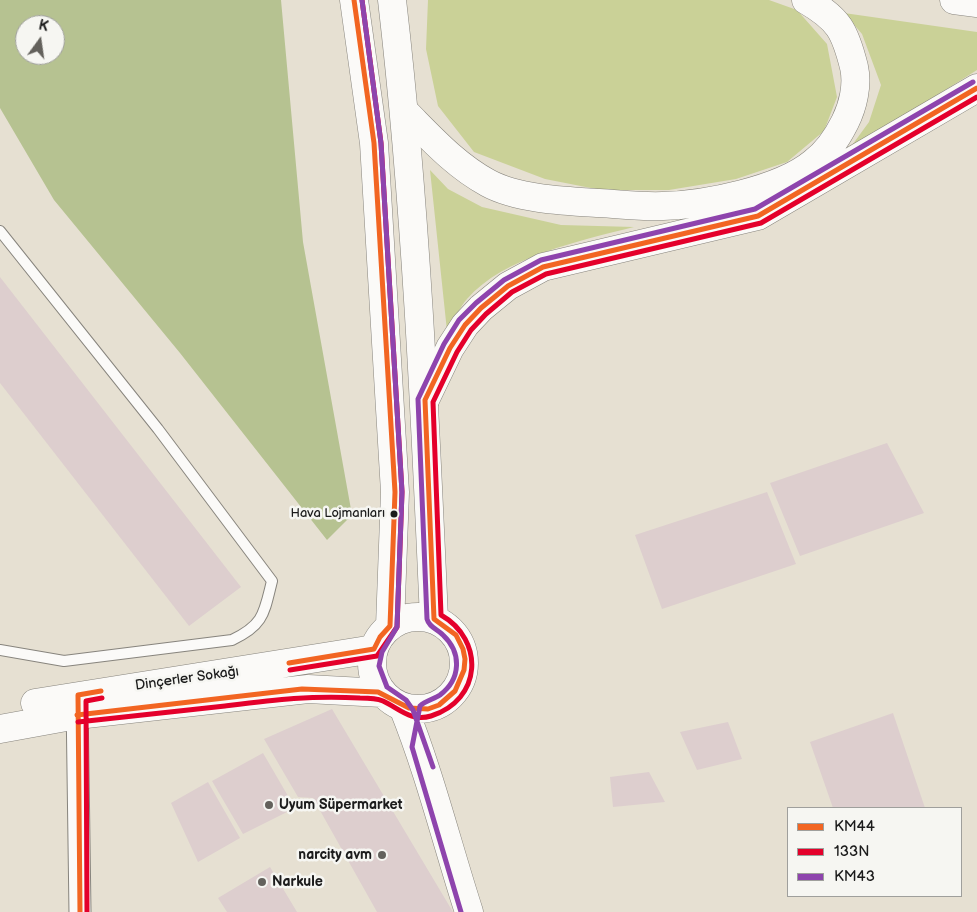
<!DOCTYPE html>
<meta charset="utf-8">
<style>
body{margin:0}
#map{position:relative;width:977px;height:912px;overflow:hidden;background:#e6e0d2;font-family:"Balsamiq Sans",sans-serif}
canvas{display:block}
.legend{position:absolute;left:787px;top:807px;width:175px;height:90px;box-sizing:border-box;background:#f6f6f2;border:1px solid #9f9f9c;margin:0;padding:6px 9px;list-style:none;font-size:15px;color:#1c1c1c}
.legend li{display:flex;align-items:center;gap:10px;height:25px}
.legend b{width:25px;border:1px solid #9f9f9c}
.north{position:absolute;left:15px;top:15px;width:50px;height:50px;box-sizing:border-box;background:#f6f6f2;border:1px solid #9f9f9c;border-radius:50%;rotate:14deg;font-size:14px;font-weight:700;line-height:20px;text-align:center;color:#1c1c1c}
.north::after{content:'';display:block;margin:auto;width:18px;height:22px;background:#63615c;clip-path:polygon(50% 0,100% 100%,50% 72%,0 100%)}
</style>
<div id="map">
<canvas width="977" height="912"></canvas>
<ul class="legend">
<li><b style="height:6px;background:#f26522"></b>KM44</li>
<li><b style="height:6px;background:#e4002b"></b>133N</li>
<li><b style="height:6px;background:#8e44ad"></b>KM43</li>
</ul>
<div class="north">K</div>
</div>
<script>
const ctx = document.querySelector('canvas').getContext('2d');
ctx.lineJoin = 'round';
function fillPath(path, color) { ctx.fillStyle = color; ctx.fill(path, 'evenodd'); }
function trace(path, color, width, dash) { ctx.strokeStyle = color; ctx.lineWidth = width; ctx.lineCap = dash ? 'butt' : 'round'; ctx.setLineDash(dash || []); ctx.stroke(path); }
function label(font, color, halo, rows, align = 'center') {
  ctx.font = font + ' "Balsamiq Sans",sans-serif'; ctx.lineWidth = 5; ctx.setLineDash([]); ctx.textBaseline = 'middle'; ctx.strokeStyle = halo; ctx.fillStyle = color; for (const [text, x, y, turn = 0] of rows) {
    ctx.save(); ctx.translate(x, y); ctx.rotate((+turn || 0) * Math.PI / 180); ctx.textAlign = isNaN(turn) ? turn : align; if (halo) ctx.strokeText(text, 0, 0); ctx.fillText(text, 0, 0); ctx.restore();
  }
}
const green = new Path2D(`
 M428,0h341l28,10 30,34 10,53 -13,34 -37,31 -51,17 -67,11h-68l-56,-11 -71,-27 -36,-46 -12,-57z
 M844,13l133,19v38l-130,82 22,-30 12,-37 -19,-51z
 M430,170l18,19 34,18 79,18 73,2c-51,13 -131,30 -167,72 -8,9 -13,22 -20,32z`);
const forest = new Path2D(`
 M0,0h281l22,242 49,273 -25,25 -147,-187 -126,-153 -54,-92zM25,25h30v30h-30z`);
const building = new Path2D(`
 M0,277l241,310 -52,39 -189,-243z
 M887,443l37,70 -124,43 -30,-73z
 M767,492l29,72 -134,45 -27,-74z
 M332,709l121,203h-76l-64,-114 -15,-1 -34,-58z
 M893,713l32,95h-92l-23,-66z
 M728,722l14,37 -45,11 -17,-38z
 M263,753l32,55 -52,26 -31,-53z
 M649,772l16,30 -52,5 -3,-30z
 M208,782l32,56 -42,24 -27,-59z
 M270,867l27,45h-70l-9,-14z`);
const lane = new Path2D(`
 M0,231l158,198 114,152c-8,32 -8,44 -40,59l-168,21 -64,-11`);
const street = new Path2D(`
 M77,700l3,212`);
const secondary = new Path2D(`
 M354,0l20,143 21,349 -5,134
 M392,0c24,206 33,413 42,619
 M372 663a46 46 0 1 1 92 0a46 46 0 1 1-92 0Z
 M35,703l339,-54
 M403,707c27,67 44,137 66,205
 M0,729l77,-14 231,-26 74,4`);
const highway = new Path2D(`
 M954,0l23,3
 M405,112c26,26 50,53 83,71 29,16 77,18 111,20 21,1 42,4 64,3 42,-1 117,-16 150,-43 15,-11 24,-25 32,-41 8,-16 13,-37 9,-55 -9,-36 -15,-48 -48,-67
 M425,400l25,-52 15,-23 16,-17 27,-22 35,-19 215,-51 219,-128`);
const bus1 = new Path2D(`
 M289,663l85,-14 6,-12 10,-11 5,-134 -21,-349 -20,-143
 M77,715l225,-26 76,3 31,16 19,1 11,-4 16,-14 9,-21 1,-11 -2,-10 -7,-14 -22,-16 -9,-219 25,-52 15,-23 16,-17 27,-22 35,-19 215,-51 219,-128
 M80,912l-2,-217 23,-4`);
const bus2 = new Path2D(`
 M290,670l87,-14 20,-29 5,-135 -21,-349 -19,-143
 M78,722c49,-5 98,-11 147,-16 48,-6 86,-11 135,-8 8,0 16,0 23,3 17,8 28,21 48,15 51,-16 54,-76 10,-101l-8,-213 24,-50 14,-22 15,-16 26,-22 34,-18 215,-51 216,-126
 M87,912l-1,-211 16,-3`);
const bus3 = new Path2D(`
 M362,0l19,143 21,349 -5,135 -15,25 -3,14 8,21 19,13 7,10 20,57
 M461,912l-49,-165 8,-41c5,-5 14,-7 20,-11 21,-16 22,-42 3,-60 -6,-6 -14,-8 -16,-16l-9,-220 26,-55 15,-24 17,-17 28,-23 37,-20 214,-51 218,-127`);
const markers = [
 [394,514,4.5,"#1c1c1c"],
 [269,805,5,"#63615c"],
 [382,855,5,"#63615c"],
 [262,882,5,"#63615c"]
];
const busNames = [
 ["Hava Lojmanları",385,514]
];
const streetNames = [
 ["Dinçerler Sokağı",187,679,-8]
];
const poiNames = [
 ["Uyum Süpermarket",279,805],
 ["narcity avm",372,855,"right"],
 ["Narkule",272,882]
];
fillPath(green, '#cad197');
fillPath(forest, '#b6c291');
fillPath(building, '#ddcece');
trace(lane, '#87847d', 12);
trace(street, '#87847d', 23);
trace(secondary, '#87847d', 29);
trace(highway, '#87847d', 29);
trace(lane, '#fbfaf8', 10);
trace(street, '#fbfaf8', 21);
trace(secondary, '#fbfaf8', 28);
trace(highway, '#fbfaf8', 28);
trace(bus1, '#f26522', 5);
trace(bus2, '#e4002b', 5);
trace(bus3, '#8e44ad', 5);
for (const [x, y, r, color] of markers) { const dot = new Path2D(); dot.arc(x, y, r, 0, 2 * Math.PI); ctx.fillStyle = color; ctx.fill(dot); trace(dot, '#f6f6f2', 2); }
label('13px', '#1c1c1c', '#f6f6f2', busNames, 'right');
label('14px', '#1c1c1c', '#f6f6f2', streetNames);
label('bold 14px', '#1c1c1c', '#f6f6f2', poiNames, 'left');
</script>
